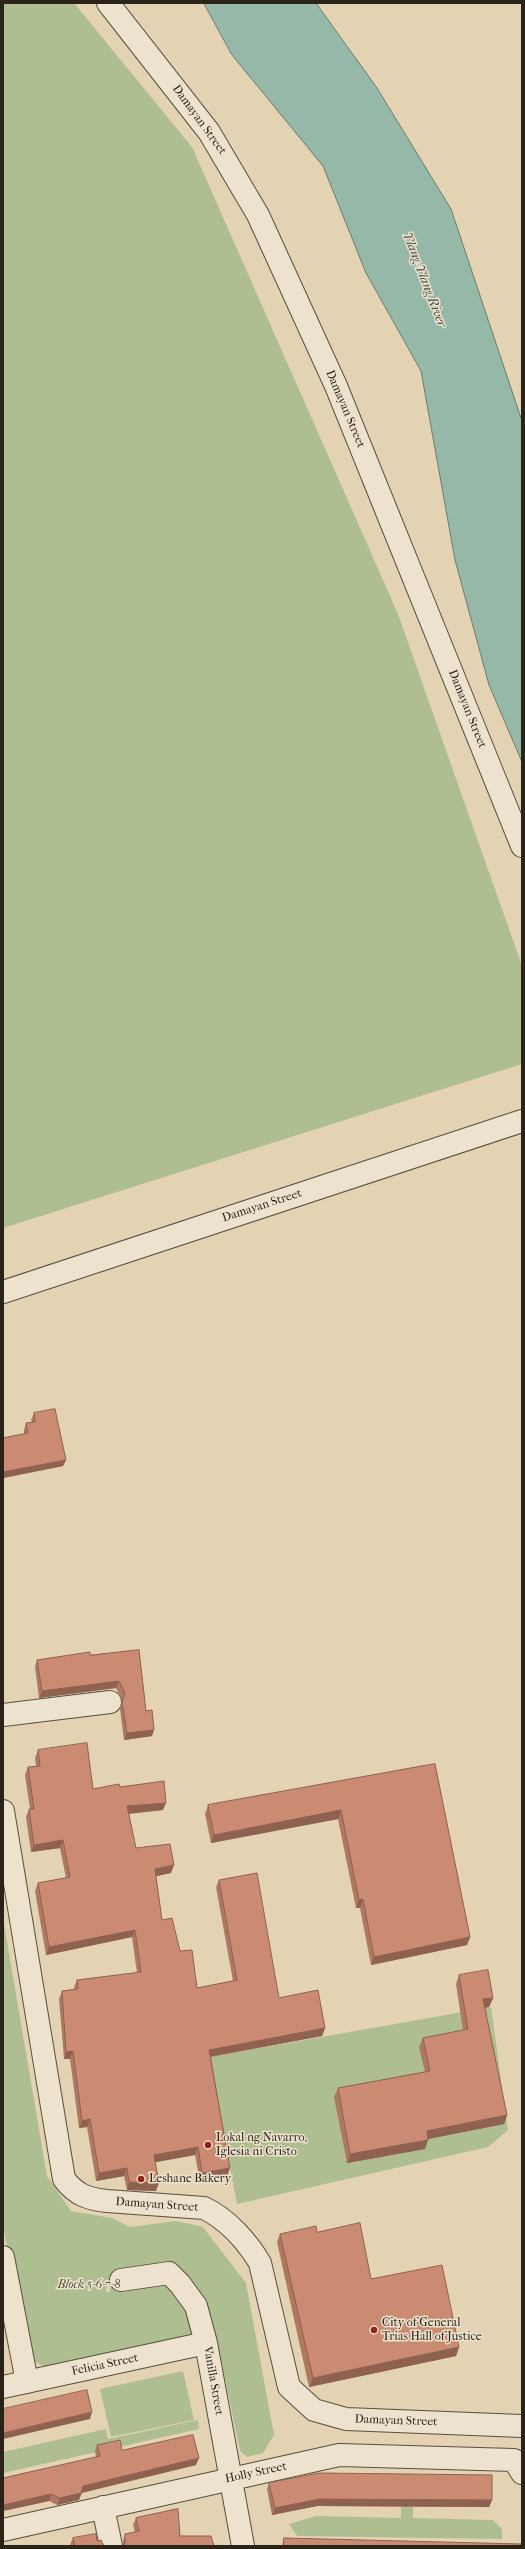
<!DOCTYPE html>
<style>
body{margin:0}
#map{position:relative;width:525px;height:2549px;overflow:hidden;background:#e3d3b2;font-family:"IM FELL French Canon",serif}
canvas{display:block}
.frame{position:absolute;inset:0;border:4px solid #2a2319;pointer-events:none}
</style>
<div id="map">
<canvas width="525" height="2549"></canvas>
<div class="frame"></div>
</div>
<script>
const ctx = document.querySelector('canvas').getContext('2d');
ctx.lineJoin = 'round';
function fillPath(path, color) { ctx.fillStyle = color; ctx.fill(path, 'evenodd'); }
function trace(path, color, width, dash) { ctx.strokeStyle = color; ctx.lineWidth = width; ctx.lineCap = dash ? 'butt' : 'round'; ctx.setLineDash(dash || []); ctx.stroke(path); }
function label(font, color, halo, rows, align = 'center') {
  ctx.font = font + ' "IM FELL French Canon",serif'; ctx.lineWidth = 3; ctx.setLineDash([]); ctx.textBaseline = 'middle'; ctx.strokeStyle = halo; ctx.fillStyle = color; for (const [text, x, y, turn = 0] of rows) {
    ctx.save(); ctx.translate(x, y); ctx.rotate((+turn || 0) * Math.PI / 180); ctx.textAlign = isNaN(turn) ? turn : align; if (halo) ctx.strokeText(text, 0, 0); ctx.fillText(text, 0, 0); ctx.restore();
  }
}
const green = new Path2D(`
 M3,3h71l118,144 206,467 124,352v98l-519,164z
 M3,1918l44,258 24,35 41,7 18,9 46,-6 27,6 43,56 28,152 -11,18 -16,4 -7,-6 -25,-120 -170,36 -13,-7 -29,-133z
 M491,2007l17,123 -20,17 -251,57 -28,-147z
 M183,2371l11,49 -83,17 -11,-48z
 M198,2420l1,9 -196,44v-21l103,-23 2,10z
 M401,2474h12v44l80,2 9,9v10l-205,-3 -8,-12 27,-8 85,2z`);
const water = new Path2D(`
 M204,3h112l61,85 74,121 71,212v341l-33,-77 -34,-125 -34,-189 -55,-98 -43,-107 -91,-111z`);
const minor = new Path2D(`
 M3,1715l107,-13
 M3,2257l24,125
 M121,2280l48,-7 11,11 16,22 10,37 37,203
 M3,2387l203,-44
 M103,2507l8,39
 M3,2530l336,-75 175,5 8,13`);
const tertiary = new Path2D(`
 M108,3l101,129 49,83 78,171 186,460
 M3,1292l519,-171
 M3,1811l61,368c12,16 24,20 43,22l97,7c23,11 43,33 56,55l29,124 25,23 32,9 176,7`);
const wall = new Path2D(`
 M34,1413l32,47 -3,6 -60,12v-40l21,-4v-4l2,-7 6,-1 -1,-2z
 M139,1650l7,61 6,25 -28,4 -4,-31 2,-9 -6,-12 -77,10 -4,-31 2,-7z
 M38,1750l55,39 27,-2 43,23 -34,4 7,34 35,25 -15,3 6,44 18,31 17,37 36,-7 -17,-94 3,-7 60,118 46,30 -3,8 -111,21 19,111 -3,8 -27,5 -5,-26 -40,7 1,29 -29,-1 -3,-14 -28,5 -9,-54 -8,1 -9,-69h-6l-5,-60 3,-8 12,-2v-2l3,-7 60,-7 -5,-36 -86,18 -11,-64 3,-8 28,-5 -6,-30 -29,4 -5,-35 3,-8h1l-5,-34 3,-8 8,-1 -1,-8z
 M435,1764l35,173 -3,8 -96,20 -11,-57h-4l-18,-89 -127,24 -6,-29 3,-9z
 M459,1975l34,23 -4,9 -4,1 22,107 -3,9 -76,15 -3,10 -78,14 -13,-66 4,-9 87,-16 -6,-25 4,-9 40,-8 -7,-46z
 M317,2232l54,47 88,68 -3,9 -147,31 -32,-145 3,-8z
 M97,2445l25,5 74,15 -114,28 -3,7 -22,5 -8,-4 -46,10v-33l93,-21 -1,-5z
 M269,2483l223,17 -3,7 -172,-1 -45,9 -5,-26z
 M178,2509l-55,37v-5l2,-7 10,-2 -2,-7 3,-7z
 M73,2538l24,3 7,5h-33l-1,-1z
 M284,2538l237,8h-239z`);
const shadedWall = new Path2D(`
 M66,1460l-3,6 -60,12v-6z
 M119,1681l-3,7 -77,10 3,-7z
 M154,1730l-2,6 -28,4 3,-7z
 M166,1803l-3,7 -39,4 3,-8z
 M341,1810l-3,9 -127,24 3,-8z
 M63,1840l-3,8 -29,4 3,-7z
 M174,1865l-3,8 -19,4 3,-8z
 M363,1899l-3,9h-4l3,-8z
 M135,1930l-3,7 -86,18 3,-8z
 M470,1937l-3,8 -96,20 3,-8z
 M493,1998l-4,9 -9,1 3,-9z
 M325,2028l-3,8 -115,21 2,-7z
 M73,2051l-3,8h-6l2,-7z
 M507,2115l-3,9 -81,16 4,-9z
 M90,2119l-3,8 -8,1 3,-7z
 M428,2140l-3,9 -78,14 3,-9z
 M198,2147l-3,8 -44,8 3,-8z
 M127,2168l-3,8 -28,5 3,-8z
 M230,2168l-3,8 -27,5 2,-8z
 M129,2182l30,1 -3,8 -29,-1z
 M459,2347l-3,9 -147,31 4,-9z
 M92,2412l-2,7 -87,20v-6z
 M199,2458l-3,7 -116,28 3,-7z
 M81,2493l-2,7 -22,5 3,-7z
 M51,2494l-2,7 -46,10v-6z
 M319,2499l173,1 -3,7 -172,-1 -45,9 3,-7z`);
const building = new Path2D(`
 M55,1409l11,51 -63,12v-34l25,-5 -2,-10 9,-1 -1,-9z
 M139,1650l7,61 6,-1 2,20 -27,3 -5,-31 3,-9 -6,-12 -77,10 -5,-31 53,-8v3z
 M87,1743l6,46 26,-5 1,3 44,-6 2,22 -39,3 9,42 34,-4 4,21 -19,4 7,51 10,-2 8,33 12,-1 5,38 40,-8 -18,-100 38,-7 22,125 39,-8 7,38 -116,22 21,118 -28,5 -4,-26 -44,8 5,28 -30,-1 -2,-14 -28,5 -9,-54 -8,2 -9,-70 -7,1 -4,-61 16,-2 -1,-9 64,-8 -6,-42 -86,17 -11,-64 32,-6 -7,-37 -29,5 -5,-36h5l-6,-42 12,-1 -2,-16z
 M435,1764l35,173 -96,20 -11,-58 -4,1 -18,-90 -127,25 -6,-30z
 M488,1970l5,28 -10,1 24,116 -80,16 1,9 -78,14 -12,-66 92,-17 -7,-33 45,-9 -9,-54z
 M360,2223l11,56 71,-14 17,82 -146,31 -33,-144 36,-8 1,6z
 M87,2390l5,22 -89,21v-24z
 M193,2435l6,23 -116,28 -2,7 -21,5 -9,-4 -48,11v-27l97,-22 -3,-11 23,-5 2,10z
 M320,2473l172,2v25l-173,-1 -44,9 -6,-25z
 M178,2509l2,27h31l3,10h-92l3,-2v-10l14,-3 -3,-13z
 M96,2534l1,7 4,-1 3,6h-29l-2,-8z
 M284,2538l237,6v2h-237z`);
const markers = [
 [208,2145,4,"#8f2418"],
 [141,2179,4,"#8f2418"],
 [374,2330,4,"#8f2418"]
];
const streetNames = [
 ["Damayan Street",199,120,54],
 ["Damayan Street",345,409,67],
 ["Damayan Street",467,709,68],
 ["Damayan Street",262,1206,-18],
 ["Damayan Street",157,2205,4],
 ["Felicia Street",105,2365,-12],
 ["Vanilla Street",213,2381,80],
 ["Damayan Street",396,2421,2],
 ["Holly Street",256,2473,-12]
];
const poiNames = [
 ["Lokal ng Navarro,",216,2138],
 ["Iglesia ni Cristo",216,2152],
 ["Leshane Bakery",149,2179],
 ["City of General",382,2323],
 ["Trias Hall of Justice",382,2337]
];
const parkNames = [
 ["Block 5-6-7-8",89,2285]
];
const waterNames = [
 ["Ylang-Ylang River",424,280,69]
];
fillPath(green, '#aebe90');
fillPath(water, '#96b8a8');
trace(water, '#6b7c6f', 1);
trace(minor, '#584f3f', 24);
trace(tertiary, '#584f3f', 24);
trace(minor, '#ede2cd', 22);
trace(tertiary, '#ede2cd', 22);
fillPath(wall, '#af7863');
fillPath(shadedWall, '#8e6150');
fillPath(building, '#cb8b73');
trace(building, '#8e6150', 1);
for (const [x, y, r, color] of markers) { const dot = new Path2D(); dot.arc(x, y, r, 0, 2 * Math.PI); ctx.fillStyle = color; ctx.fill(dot); trace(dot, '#ede2cd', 1.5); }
label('12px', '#2a2319', '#ede2cd', streetNames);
label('12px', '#2a2319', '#ede2cd', poiNames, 'left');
label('italic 12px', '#4b4a37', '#ede2cd', parkNames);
label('italic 13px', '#45483d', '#ede2cd', waterNames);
</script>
